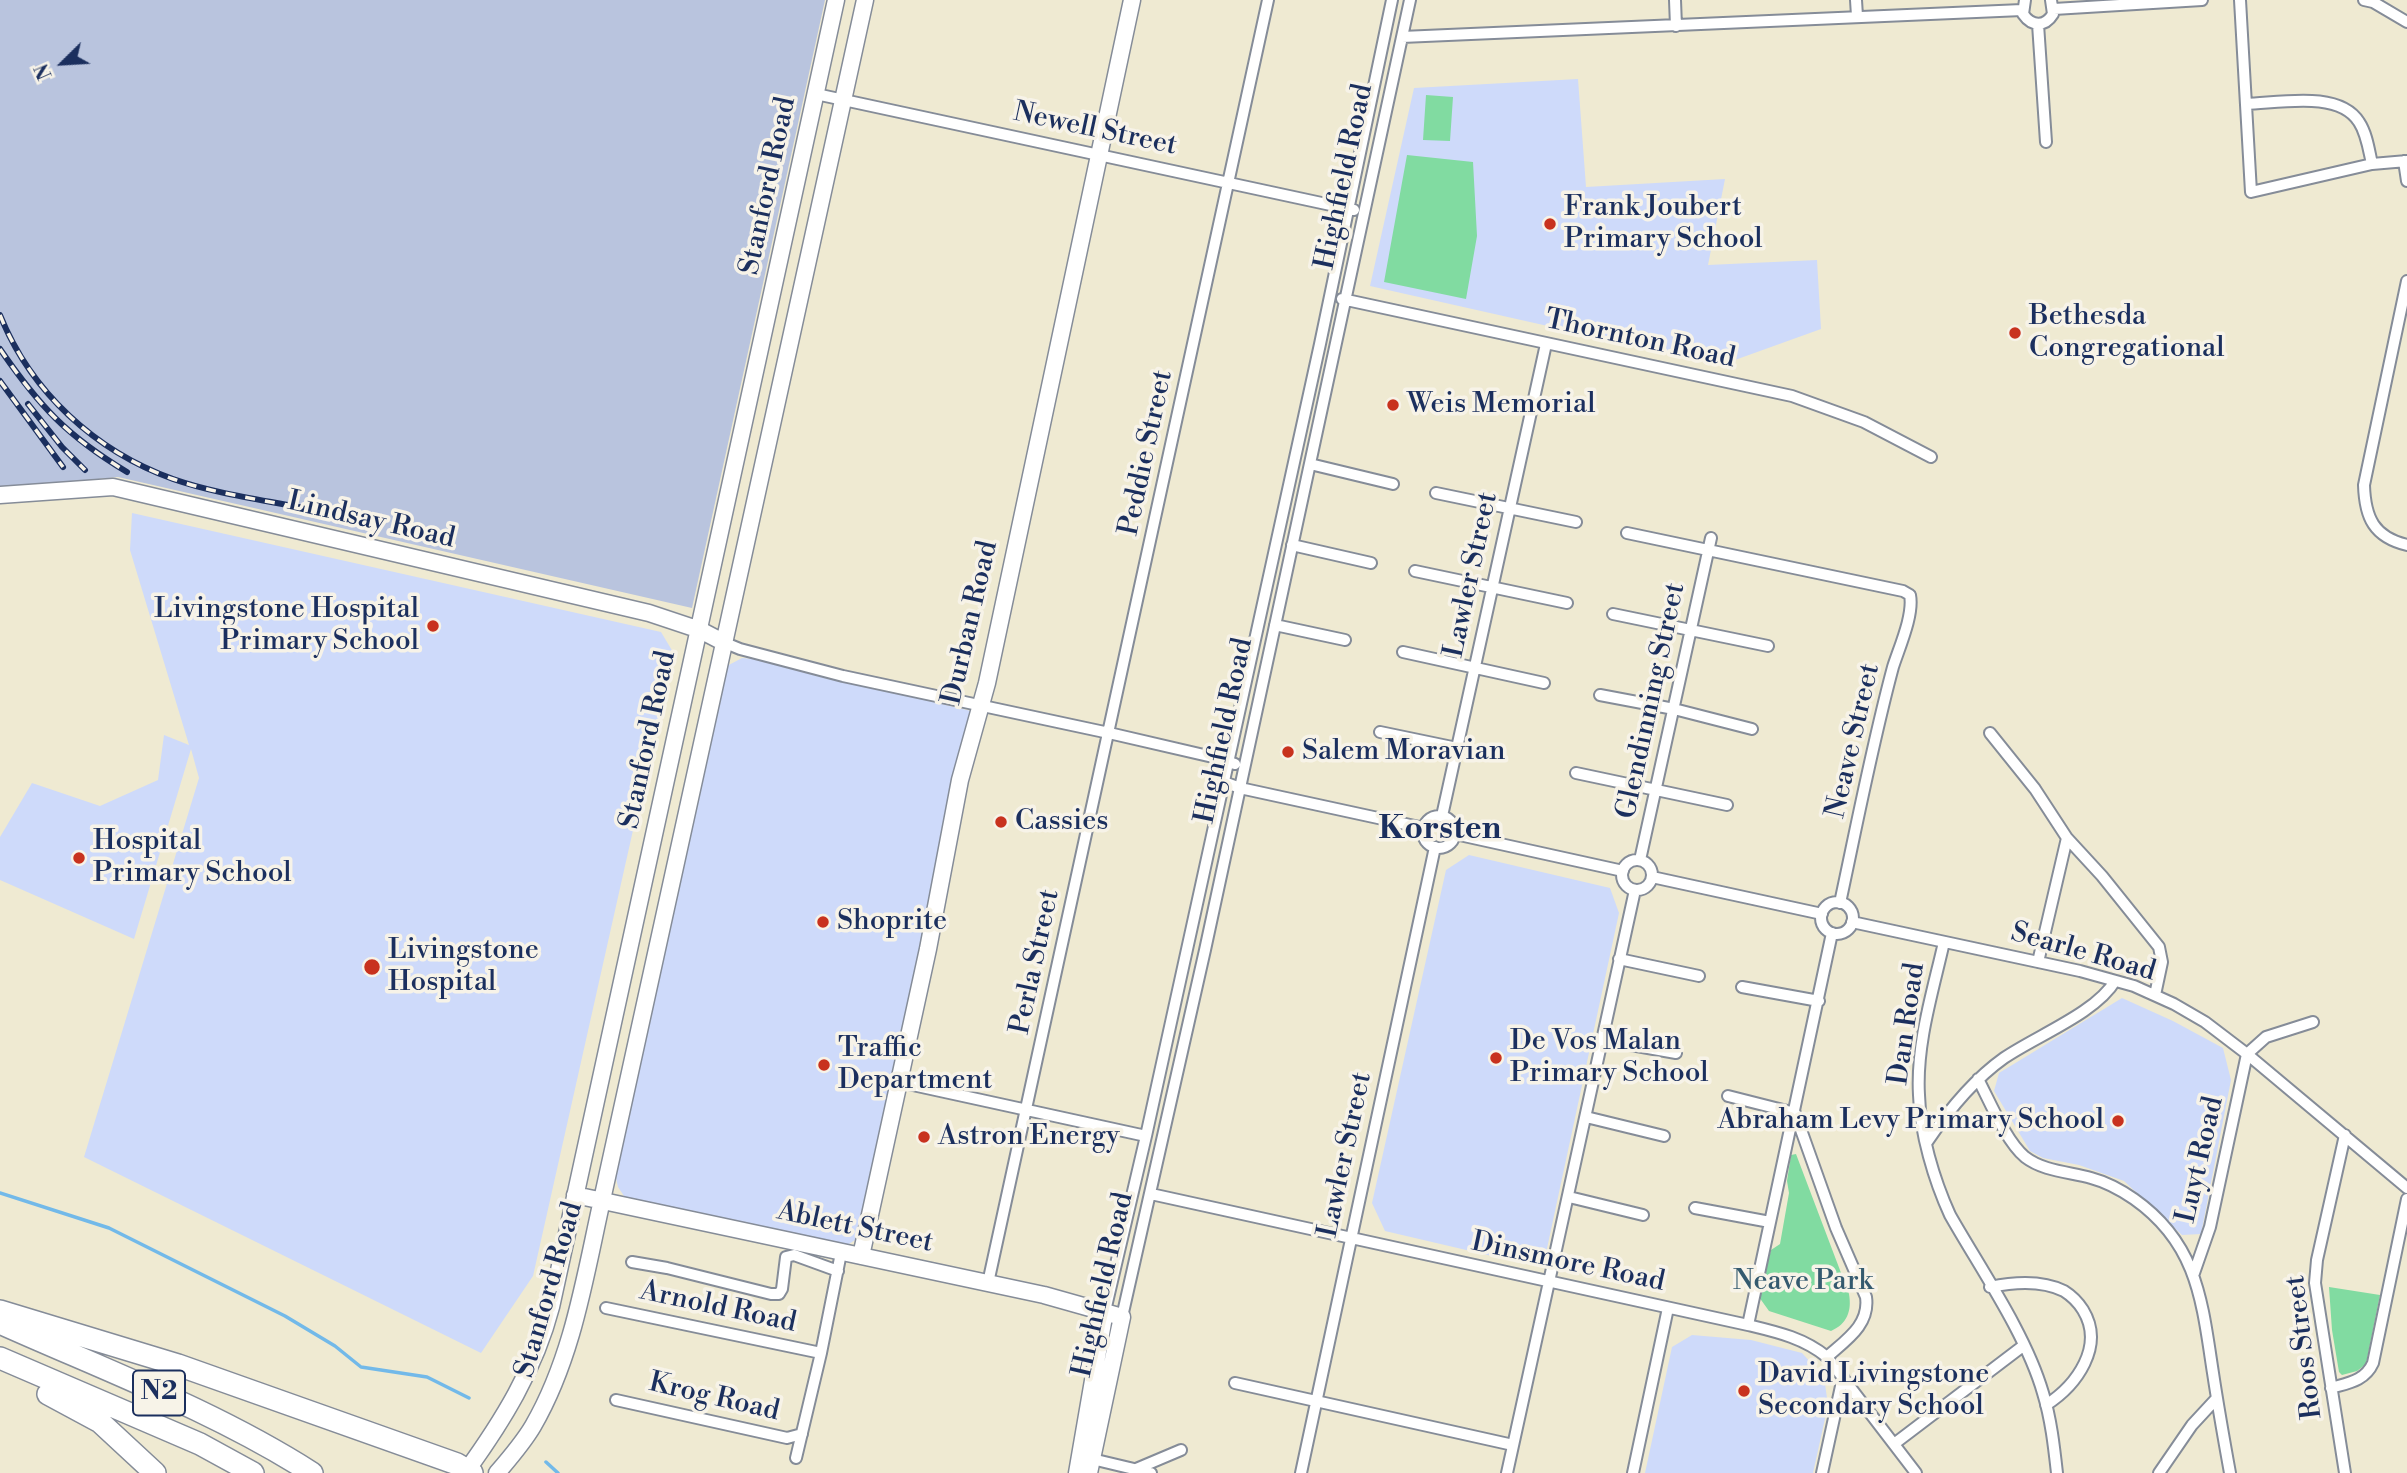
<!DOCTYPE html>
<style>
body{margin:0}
#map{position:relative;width:2407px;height:1473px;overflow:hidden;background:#efead2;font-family:"Libre Bodoni",serif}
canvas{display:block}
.north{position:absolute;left:28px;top:28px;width:70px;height:70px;-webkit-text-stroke:5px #f7f3e8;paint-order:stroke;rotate:246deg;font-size:19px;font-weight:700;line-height:28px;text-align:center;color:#1b2f5e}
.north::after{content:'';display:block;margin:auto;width:24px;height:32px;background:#1b2f5e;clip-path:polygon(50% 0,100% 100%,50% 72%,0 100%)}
</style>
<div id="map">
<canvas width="2407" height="1473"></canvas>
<div class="north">N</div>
</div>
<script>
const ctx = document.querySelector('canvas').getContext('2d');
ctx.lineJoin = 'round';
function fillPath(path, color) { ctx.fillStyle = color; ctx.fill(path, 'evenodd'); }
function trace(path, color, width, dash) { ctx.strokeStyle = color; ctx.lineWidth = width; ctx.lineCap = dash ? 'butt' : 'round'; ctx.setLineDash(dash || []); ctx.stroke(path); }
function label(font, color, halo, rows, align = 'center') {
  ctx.font = font + ' "Libre Bodoni",serif'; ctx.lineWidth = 7; ctx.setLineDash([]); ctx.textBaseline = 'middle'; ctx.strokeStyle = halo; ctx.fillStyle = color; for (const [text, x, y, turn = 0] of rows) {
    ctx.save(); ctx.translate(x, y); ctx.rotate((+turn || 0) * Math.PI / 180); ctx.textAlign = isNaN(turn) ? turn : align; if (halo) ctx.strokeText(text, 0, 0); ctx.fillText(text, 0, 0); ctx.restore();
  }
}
const built = new Path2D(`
 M1578,79l8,108 139,-8 -17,86 109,-5 4,69 -100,36 -351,-79 44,-198z
 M132,513l529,119 12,20 -140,624 -52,77 -397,-196 115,-379 -8,-29 -57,190 -134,-59v-43l32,-54 68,23 58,-26 6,-45 25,10 -59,-195z
 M742,658l12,1 217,52 -113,527 -9,6 -12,4 -202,-47 -11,-5 -6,-9 -2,-9 109,-511z
 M1469,855l141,33 9,25 -73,340 -20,11 -141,-33 -13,-28 74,-333z
 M2122,998l51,23 50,27 8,32 -30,154 -19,1 -58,-54 -45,-16 -36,-7 -13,-7 -36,-60 5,-18z
 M1692,1335l59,5 51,13 22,24 4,28 -15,68h-168l27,-126z`);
const industrial = new Path2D(`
 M0,0h825l-133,608 -574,-131 -118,12z`);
const green = new Path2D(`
 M1426,95l27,2 -3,44 -27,-1z
 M1407,155l66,7 4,74 -11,63 -82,-17z
 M1796,1154l53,140c3,17 -2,30 -18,37l-62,-20 -10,-14 12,-47 9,-6 9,-51 -2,-12 4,-26z
 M2329,1287l51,8 -14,69 -9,7 -15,4 -3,-3 -7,-42z`);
const stream = new Path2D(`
 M0,1193l109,35 176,88 50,30 26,21 66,10 42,21
 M546,1462l12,11`);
const street = new Path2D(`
 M1675,0l1,26
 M1856,0l1,16
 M2025,0l-2,14c9,13 22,13 30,0l-2,-14
 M2240,0l11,192 121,-28 35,-3
 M2364,0l9,2 34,20
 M2054,9l148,-9
 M2038,24l8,118
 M1402,37l620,-27
 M816,94l538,116
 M2246,104c33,-1 93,-14 113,18 8,12 10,29 13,42
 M2404,161l3,20
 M2407,281l-43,204c1,33 10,52 43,60
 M1342,299l450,97 72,26 67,35
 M1310,464l83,20
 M1436,493l140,29
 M1627,533l276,58 7,4c4,20 -11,53 -17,72 -21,78 -36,157 -53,236
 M1292,545l79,18
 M1415,571l152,32
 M1613,614l155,32
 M1275,625l70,15
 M723,642l17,7 103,27 266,57 108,25 18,6
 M1403,652l141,31
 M1600,695l74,14 78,20
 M1380,732l77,16
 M1990,733l45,56 32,49 35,38 57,71 3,15 -7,33
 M1576,773l151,32
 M1224,782l16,6 184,40
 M1442,816l104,-472
 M1423 832a16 16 0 1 1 32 0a16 16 0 1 1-32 0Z
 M1455,834l168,37
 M1640,860l71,-322
 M1622 875a15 15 0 1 1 30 0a15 15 0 1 1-30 0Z
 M1652,877l170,37
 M1821 918a16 16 0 1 1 32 0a16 16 0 1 1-32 0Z
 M1852,922l228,49 54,15 40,18 31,18 42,32 160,134
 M1944,942c-11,49 -28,102 -25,153 1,38 15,85 31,120 30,53 76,119 93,178 8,26 11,53 14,80
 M1619,959l80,17
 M2038,962l29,-124
 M1742,987l77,14
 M1603,1040l73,13
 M1978,1079c12,23 28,62 47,78 18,14 44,15 66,21 15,4 30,12 43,21 64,45 68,103 79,174 5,33 11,67 17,100
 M899,1082l247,54
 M1728,1096l67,17 41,115 30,69c4,28 -20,43 -39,60
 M1586,1117l78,19
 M2345,1135l-28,125 -2,23 30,190
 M1927,1142c21,-31 46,-62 77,-84 32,-22 92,-45 111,-77
 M1151,1194l597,131c29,7 56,13 79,32l89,116
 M1569,1197l74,18
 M1695,1208l75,14
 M632,1262l35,6 104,26h8l3,-5 4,-32 8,-2 44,16
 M2194,1273l16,-46 37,-173 19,-17 47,-15
 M988,1283l280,-1283
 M1990,1287c24,-5 52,-7 74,4 8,5 14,11 19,19 22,36 -6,75 -37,95
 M606,1308l215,45
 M1105,1311l41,-175 174,-792 72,-344
 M1122,1317l83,-367 205,-950
 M1748,1325l84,-392
 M1235,1383l278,62
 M2331,1388c17,-5 34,-7 42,-25l34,-164
 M616,1400l171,38 15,-4
 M1894,1444l129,-98
 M796,1458l25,-105 20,-100
 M1092,1459l59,14
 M1137,1471l-1,-2 45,-19
 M1301,1473l134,-626
 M1507,1473l128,-583
 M1633,1473l35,-165
 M1822,1473l21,-96
 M2159,1473l33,-48 25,-27`);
const secondary = new Path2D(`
 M0,495l113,-8 536,126 51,17 23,12
 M575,1195l469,100 78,22 -33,156
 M861,1256l67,-307 32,-169 27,-97 145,-683
 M465,1473c37,-51 70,-104 86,-166l285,-1307
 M497,1473c13,-15 26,-30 36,-47 40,-69 52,-150 69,-226l263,-1200
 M1077,1473l28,-162`);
const highway = new Path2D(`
 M0,1311l178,54 279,99 15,9
 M0,1323c105,47 215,88 312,150
 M0,1358l200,86 53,29
 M48,1394l52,28 55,51`);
const rail = new Path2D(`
 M0,315c31,77 95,136 173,164 43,15 91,21 135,30
 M0,349c39,57 67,87 127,123
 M0,381l63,86
 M28,404l34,43 23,23`);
const markers = [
 [1550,224,7,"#c8321e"],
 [2015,333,7,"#c8321e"],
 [1393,405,7,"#c8321e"],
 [433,626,7,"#c8321e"],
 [1288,752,7,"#c8321e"],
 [1001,822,7,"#c8321e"],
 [79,858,7,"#c8321e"],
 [823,922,7,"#c8321e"],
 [372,967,9,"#c8321e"],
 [1496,1058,7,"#c8321e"],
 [824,1065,7,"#c8321e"],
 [2118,1121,7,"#c8321e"],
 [924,1137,7,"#c8321e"],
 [1744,1391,7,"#c8321e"]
];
const shields = [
 [159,1393,52]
];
const shieldNames = [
 ["N2",159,1393]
];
const streetNames = [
 ["Newell Street",1095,130,12],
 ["Highfield Road",1345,177,-78],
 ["Stanford Road",769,186,-78],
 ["Thornton Road",1640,340,12],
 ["Peddie Street",1147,453,-78],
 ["Lindsay Road",371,521,13],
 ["Lawler Street",1472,575,-78],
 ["Durban Road",971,623,-77],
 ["Glendinning Street",1652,701,-78],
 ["Highfield Road",1225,731,-78],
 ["Stanford Road",649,740,-78],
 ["Neave Street",1854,741,-77],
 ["Searle Road",2083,953,16],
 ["Perla Street",1036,962,-78],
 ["Dan Road",1908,1024,-82],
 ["Lawler Street",1346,1155,-78],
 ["Luyt Road",2201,1160,-77],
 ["Ablett Street",855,1228,12],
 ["Dinsmore Road",1568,1263,12],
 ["Highfield Road",1104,1285,-77],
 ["Stanford Road",550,1290,-74],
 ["Arnold Road",718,1308,12],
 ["Roos Street",2305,1347,-97],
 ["Krog Road",714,1398,13]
];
const poiNames = [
 ["Frank Joubert",1564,208],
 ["Primary School",1564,240],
 ["Bethesda",2029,317],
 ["Congregational",2029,349],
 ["Weis Memorial",1407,405],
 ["Livingstone Hospital",419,610,"right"],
 ["Primary School",419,642,"right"],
 ["Salem Moravian",1302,752],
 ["Cassies",1015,822],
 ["Hospital",93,842],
 ["Primary School",93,874],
 ["Shoprite",837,922],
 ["Livingstone",388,951],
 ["Hospital",388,983],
 ["De Vos Malan",1510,1042],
 ["Primary School",1510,1074],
 ["Traffic",838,1049],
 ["Department",838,1081],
 ["Abraham Levy Primary School",2104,1121,"right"],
 ["Astron Energy",938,1137],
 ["David Livingstone",1758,1375],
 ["Secondary School",1758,1407]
];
const parkNames = [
 ["Neave Park",1803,1282]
];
const quarterNames = [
 ["Korsten",1440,830]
];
fillPath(built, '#cedafa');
fillPath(industrial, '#b9c4de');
fillPath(green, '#81dba1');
trace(stream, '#72b9e9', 3.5);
trace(street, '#858c98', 14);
trace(secondary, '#858c98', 19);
trace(highway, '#858c98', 24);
trace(street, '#fff', 10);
trace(secondary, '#fff', 16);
trace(highway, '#fff', 21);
trace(rail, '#1b2f5e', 6);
trace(rail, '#f7f3e8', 3.5, [10]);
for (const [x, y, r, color] of markers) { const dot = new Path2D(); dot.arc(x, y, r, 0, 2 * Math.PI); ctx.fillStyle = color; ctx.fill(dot); trace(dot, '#f7f3e8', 2.5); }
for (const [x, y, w] of shields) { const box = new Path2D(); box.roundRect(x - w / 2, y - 22.5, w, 45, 5); ctx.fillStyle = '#f7f3e8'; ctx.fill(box); trace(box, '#1b2f5e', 2); }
label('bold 26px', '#1b2f5e', null, shieldNames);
label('28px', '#1b2f5e', '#f7f3e8', streetNames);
label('28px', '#1b2f5e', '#f7f3e8', poiNames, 'left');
label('28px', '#345a6f', '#f7f3e8', parkNames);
label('bold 32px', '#1b2f5e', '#f7f3e8', quarterNames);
</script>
